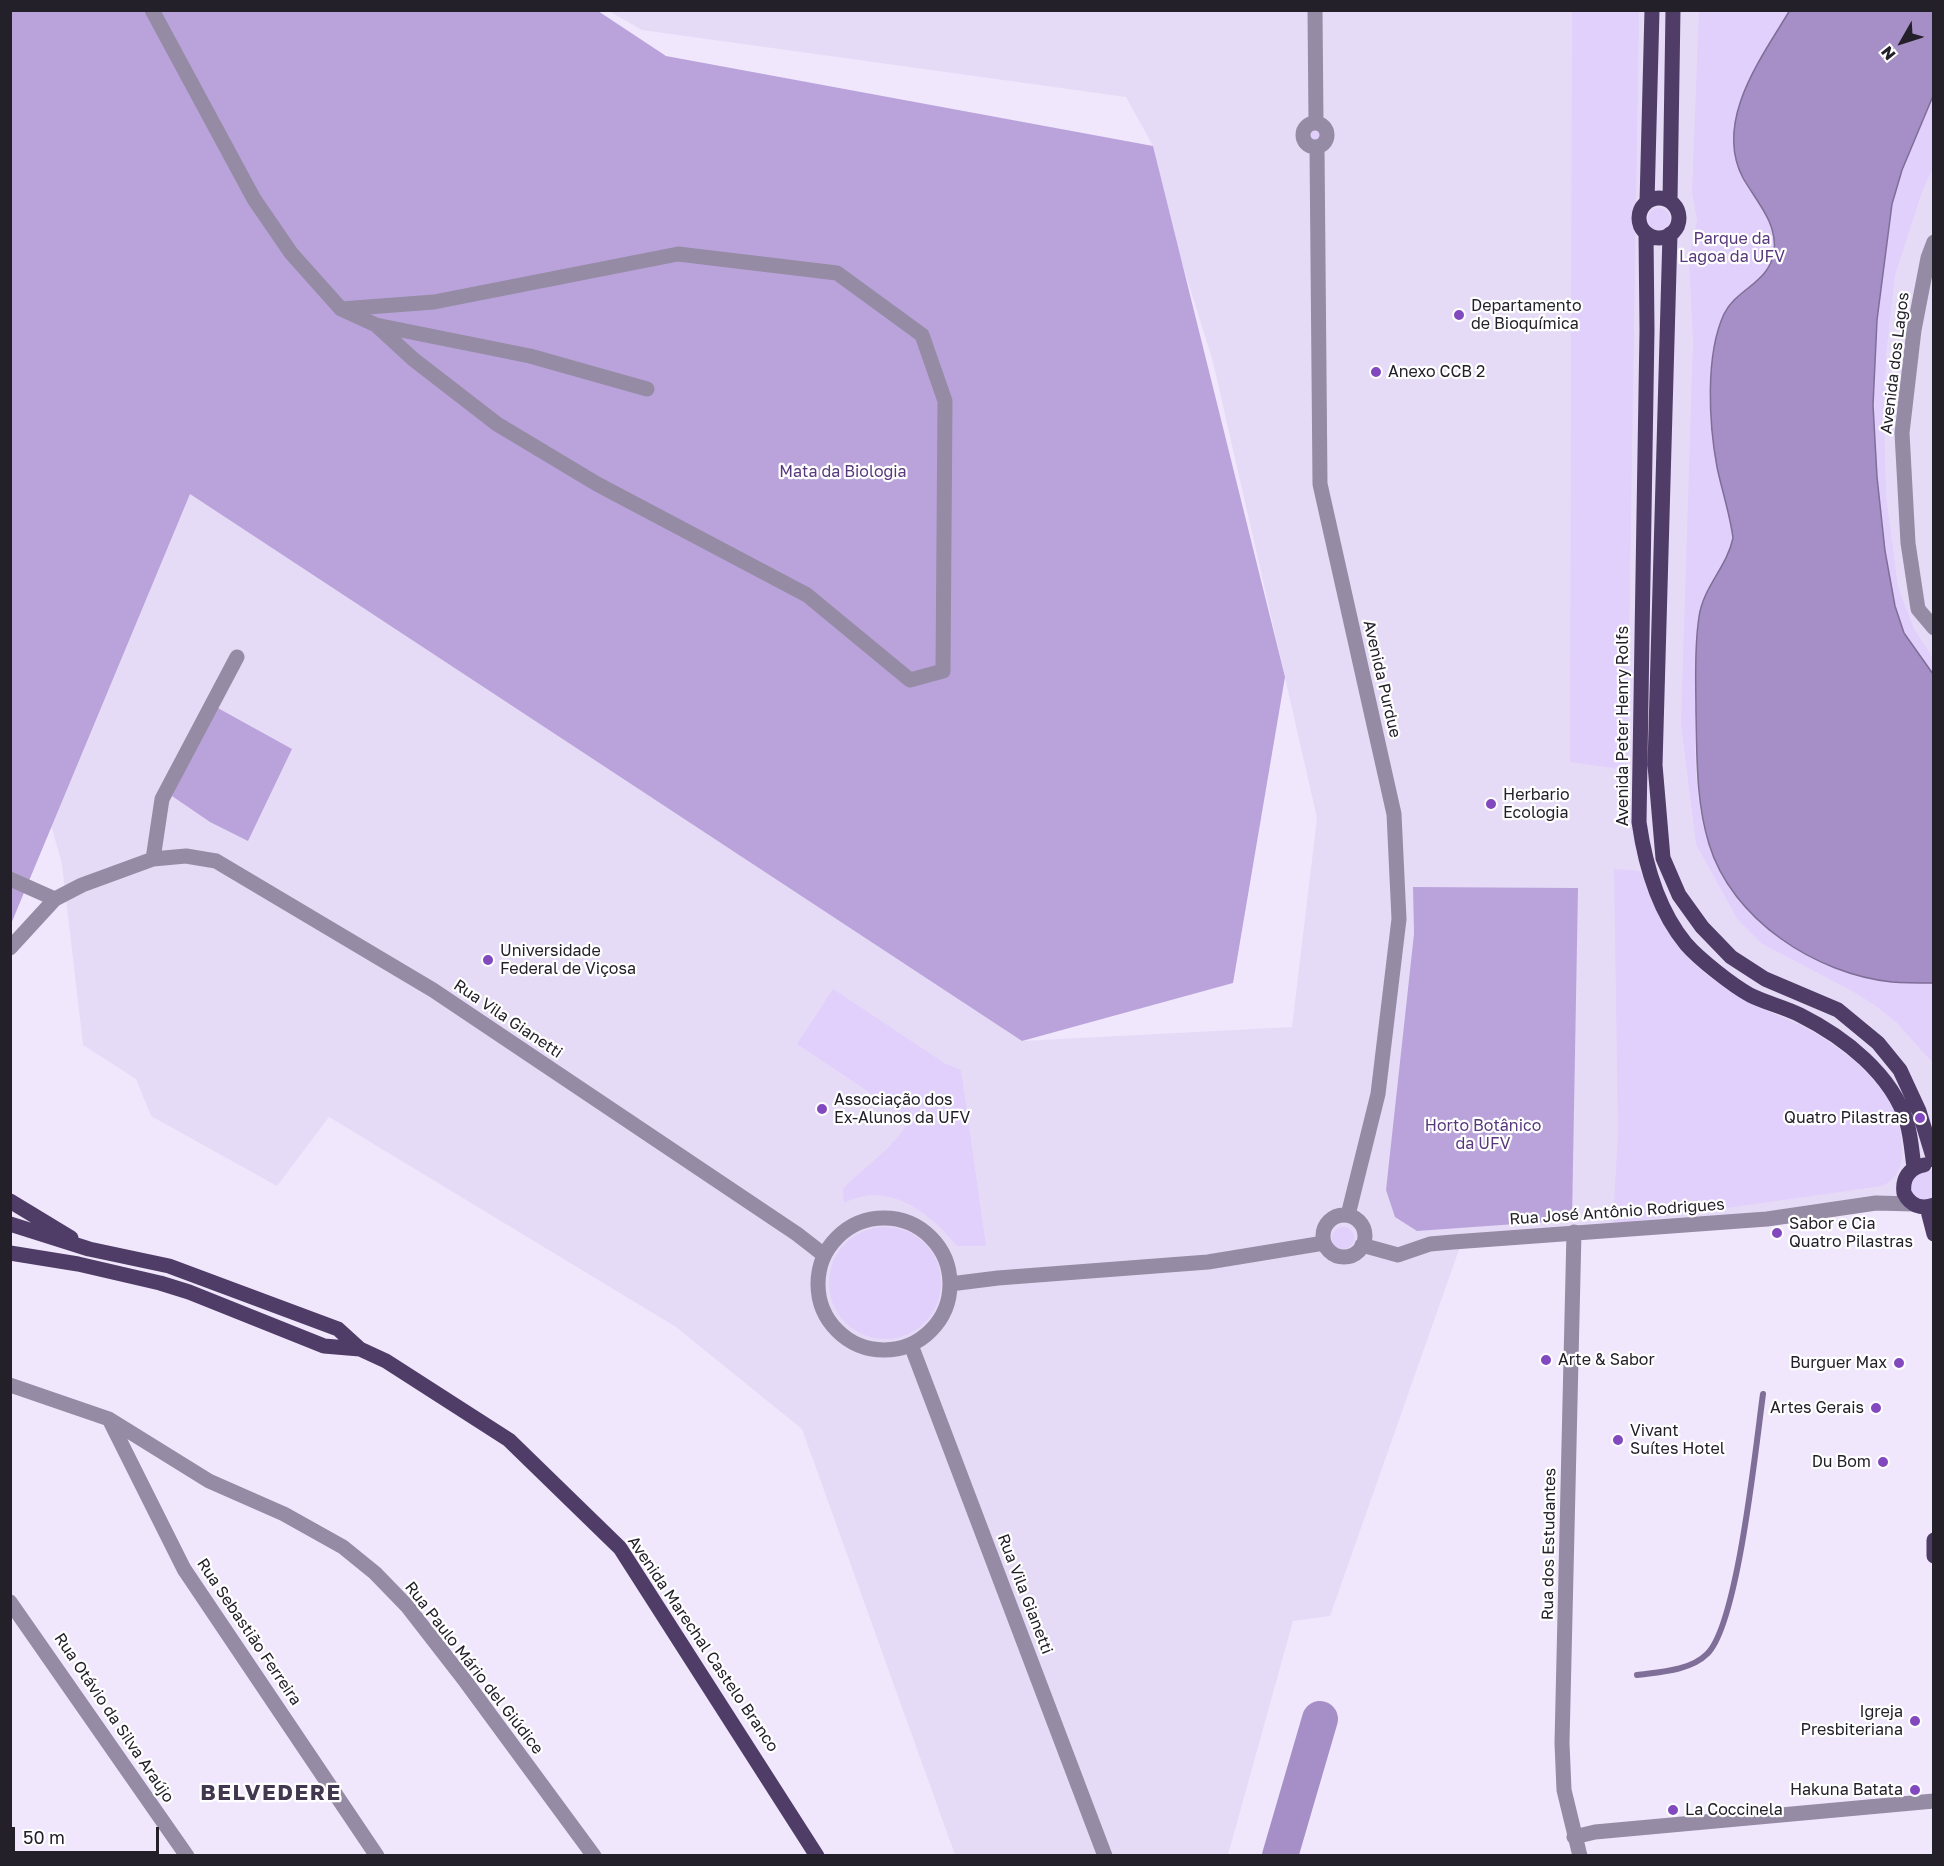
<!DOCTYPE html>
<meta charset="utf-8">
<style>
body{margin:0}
#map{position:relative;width:1944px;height:1866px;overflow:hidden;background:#f0e7fd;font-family:"Golos Text",sans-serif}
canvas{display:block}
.frame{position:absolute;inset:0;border:12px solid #24202a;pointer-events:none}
.north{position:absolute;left:1872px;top:12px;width:60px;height:60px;-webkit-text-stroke:4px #fff;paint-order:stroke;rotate:231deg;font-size:16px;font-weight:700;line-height:24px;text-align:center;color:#24202a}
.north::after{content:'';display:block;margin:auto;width:21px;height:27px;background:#24202a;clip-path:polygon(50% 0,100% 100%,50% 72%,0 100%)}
.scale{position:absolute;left:12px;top:1827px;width:147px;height:27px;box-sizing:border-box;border:3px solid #24202a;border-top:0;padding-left:8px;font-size:18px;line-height:21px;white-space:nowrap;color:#24202a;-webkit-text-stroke:4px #fff;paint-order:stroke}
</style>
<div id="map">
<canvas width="1944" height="1866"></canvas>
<div class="frame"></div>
<div class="north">N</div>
<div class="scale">50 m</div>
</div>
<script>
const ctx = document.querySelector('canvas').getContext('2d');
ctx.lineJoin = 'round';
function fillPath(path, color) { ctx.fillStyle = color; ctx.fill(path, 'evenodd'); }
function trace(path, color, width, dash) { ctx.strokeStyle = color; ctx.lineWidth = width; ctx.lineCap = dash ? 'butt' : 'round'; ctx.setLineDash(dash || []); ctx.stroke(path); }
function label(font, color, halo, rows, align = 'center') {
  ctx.font = font + ' "Golos Text",sans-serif'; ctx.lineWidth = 4.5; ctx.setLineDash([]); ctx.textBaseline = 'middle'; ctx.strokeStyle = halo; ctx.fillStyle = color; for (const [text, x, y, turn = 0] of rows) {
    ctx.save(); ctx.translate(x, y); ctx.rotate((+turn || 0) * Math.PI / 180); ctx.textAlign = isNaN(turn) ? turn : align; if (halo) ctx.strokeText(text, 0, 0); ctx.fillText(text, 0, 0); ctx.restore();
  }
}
const built = new Path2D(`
 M609,11h1324v1179l-38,10 -434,44 -131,372 -37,5 -65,234h-273l-153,-426 -126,-102 -347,-210 -52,69 -126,-70 -15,-37 -53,-34 -21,-181 -21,-74 149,-297 613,400 219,148 270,-14 25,-209 -104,-456 -34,-109 -26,-107 -27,-49 -484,-67z`);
const green = new Path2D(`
 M1572,11h67l-12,759 -57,-8z
 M1699,11h91c-28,46 -77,110 -47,167 13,22 36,45 31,74 -4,26 -22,27 -35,45 -5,6 -25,77 -27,89 -6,33 3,73 11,105 4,14 9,30 10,45 0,24 -25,41 -29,64 -9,58 -17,191 5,244 5,12 15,24 22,35 9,13 18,31 30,43 41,43 116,61 172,61v80l-36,-40 -21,-17 -24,-15 -91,-48 -23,-23 -42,-76 -15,-120 12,-383 -4,-84 8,-36 -5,-29z
 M1933,96v71l-11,25 -27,83 -9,80 -2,66 2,75 12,91 16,42 19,29v16l-29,-41 -9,-27 -10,-55 -8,-74 -4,-72 4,-85 15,-116 10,-34z
 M1304 135a11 11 0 1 1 22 0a11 11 0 1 1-22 0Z
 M1648 219a11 11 0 1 1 22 0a11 11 0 1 1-22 0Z
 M1614,869l26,2c13,31 25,66 51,90 18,17 42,33 64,44 14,8 31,13 45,20 46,24 103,67 102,124 0,18 -5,30 -20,37l-269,38 5,-92z
 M833,989l111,74 17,7 25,176h-29c-27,-33 -68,-66 -113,-43l-1,-14c17,-19 61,-48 65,-71l-111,-74z
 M1928,1169l5,2v31l-20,-1 -5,-22z
 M829 1283a56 56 0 1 1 112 0a56 56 0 1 1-112 0Z
 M1332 1238a11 11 0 1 1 22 0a11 11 0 1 1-22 0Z`);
const forest = new Path2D(`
 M11,11h587l68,45 487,90 132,531 -52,306 -211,58 -832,-547 -179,430z
 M216,707l76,42 -44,92 -38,-19 -38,-26z
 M1413,887l165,1 -6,332 -155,11 -22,-14 -9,-27 28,-256z`);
const water = new Path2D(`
 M1790,10l143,1v85l-31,74 -10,34 -15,116 -4,85 4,72 8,74 10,55 9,27 29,41v309c-13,0 -27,0 -41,-1 -76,-8 -160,-62 -183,-138 -13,-42 -12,-87 -13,-131 0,-31 -2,-65 3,-96 4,-30 28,-50 34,-79 -3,-24 -11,-47 -16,-71 -8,-43 -12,-112 7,-153 12,-25 45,-31 50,-62 4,-29 -18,-51 -31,-74 -30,-57 19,-121 47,-168z`);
const stream = new Path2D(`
 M1637,1675c22,-3 53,-4 70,-21 31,-29 49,-210 56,-260`);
const river = new Path2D(`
 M1280,1856l40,-137`);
const minor = new Path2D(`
 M152,10l102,189 37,54 50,56 35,16 37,34 84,65 100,60 210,111 103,85 33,-9 2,-270 -23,-66 -85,-62 -159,-19 -244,48 -93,7
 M1315,10l1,113
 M1303 135a12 12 0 1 1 24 0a12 12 0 1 1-24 0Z
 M1317,147l3,337 74,330 5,105 -21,175 -30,121
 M1934,242l-6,16 -14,72 -12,103 6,110 10,66 16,19
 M376,325l154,31 117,33
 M153,859l9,-60 75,-142
 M10,879l45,20
 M10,948l45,-49 27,-14 71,-26 33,-3 30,5 217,129 364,244 27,21
 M1323 1236a21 21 0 1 1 42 0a21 21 0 1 1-42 0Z
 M818 1284a66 66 0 1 1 132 0a66 66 0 1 1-132 0Z
 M1574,1232l-12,511 2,47 16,66
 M1362,1245l36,10 32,-11 23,-2 314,-23 109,-16 37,1
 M950,1284l48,-6 210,-16 116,-19
 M911,1345l194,511
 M10,1385l99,34 100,62 75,33 59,33 32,26 32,33 59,76 128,174
 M109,1419l75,150 193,287
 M10,1602l177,254
 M1574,1837l21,-5 339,-31`);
const major = new Path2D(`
 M1639 218a20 20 0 1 1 40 0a20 20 0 1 1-40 0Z
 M1670,201l3,-191
 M1647,202l5,-192
 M1646,233l1,97 -8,492c6,42 19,88 47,122 13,15 46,41 64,51 16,8 34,12 50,20 44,22 92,59 107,108 4,14 5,30 7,44
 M1670,234l-15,531 8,93 16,37 23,32 29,30 34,22 73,31 40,33 22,27 19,41 15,49
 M1924,1165c-15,3 -22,13 -20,28 6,12 17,17 30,12
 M10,1201l61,37
 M1927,1207l7,27
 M10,1224l79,25 80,17 169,63 22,20 26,12 123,79 111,108 197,308
 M10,1253l68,11 82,19 29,9 135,54 36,3
 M1934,1540v16`);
const markers = [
 [1459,315,6,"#8248be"],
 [1376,372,6,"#8248be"],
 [1491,804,6,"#8248be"],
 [488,960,6,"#8248be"],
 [822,1109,6,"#8248be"],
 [1920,1118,6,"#8248be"],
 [1777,1233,6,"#8248be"],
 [1546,1360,6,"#8248be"],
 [1899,1363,6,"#8248be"],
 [1876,1408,6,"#8248be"],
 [1618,1440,6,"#8248be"],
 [1883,1462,6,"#8248be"],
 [1915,1721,6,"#8248be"],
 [1915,1790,6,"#8248be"],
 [1673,1810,6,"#8248be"]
];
const parkNames = [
 ["Parque da",1732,239],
 ["Lagoa da UFV",1732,257],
 ["Mata da Biologia",843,472],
 ["Horto Botânico",1483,1126],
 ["da UFV",1483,1144]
];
const poiNames = [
 ["Departamento",1471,306],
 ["de Bioquímica",1471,324],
 ["Anexo CCB 2",1388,372],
 ["Herbario",1503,795],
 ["Ecologia",1503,813],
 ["Universidade",500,951],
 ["Federal de Viçosa",500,969],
 ["Associação dos",834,1100],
 ["Ex-Alunos da UFV",834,1118],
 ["Quatro Pilastras",1908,1118,"right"],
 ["Sabor e Cia",1789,1224],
 ["Quatro Pilastras",1789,1242],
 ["Arte & Sabor",1558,1360],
 ["Burguer Max",1887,1363,"right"],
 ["Artes Gerais",1864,1408,"right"],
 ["Vivant",1630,1431],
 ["Suítes Hotel",1630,1449],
 ["Du Bom",1871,1462,"right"],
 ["Igreja",1903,1712,"right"],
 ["Presbiteriana",1903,1730,"right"],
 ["Hakuna Batata",1903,1790,"right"],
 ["La Coccinela",1685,1810]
];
const streetNames = [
 ["Avenida dos Lagos",1895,363,-83],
 ["Avenida Purdue",1382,679,77],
 ["Avenida Peter Henry Rolfs",1623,726,-90],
 ["Rua Vila Gianetti",508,1019,34],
 ["Rua José Antônio Rodrigues",1617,1212,-4],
 ["Rua dos Estudantes",1549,1544,-89],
 ["Rua Vila Gianetti",1025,1594,69],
 ["Rua Sebastião Ferreira",249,1632,56],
 ["Avenida Marechal Castelo Branco",703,1644,56],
 ["Rua Paulo Mário del Giúdice",474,1668,52],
 ["Rua Otávio da Silva Araújo",114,1718,56]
];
const districtNames = [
 ["BELVEDERE",271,1793]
];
fillPath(built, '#e6dbf7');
fillPath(green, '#e1cffc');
fillPath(forest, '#baa3db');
fillPath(water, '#a68fc6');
trace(water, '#7f6e97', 1.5);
trace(stream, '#7f6e97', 6);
trace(river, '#a68fc6', 36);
trace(minor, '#958ba4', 15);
trace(major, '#4f3d67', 15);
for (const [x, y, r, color] of markers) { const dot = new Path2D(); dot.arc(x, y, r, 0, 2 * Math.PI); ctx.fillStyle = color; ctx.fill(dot); trace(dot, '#fff', 2); }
label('16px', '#58387c', '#fff', parkNames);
label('16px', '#24202a', '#fff', poiNames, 'left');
label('16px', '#24202a', '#fff', streetNames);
ctx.letterSpacing = '1.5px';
label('bold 22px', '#41374e', '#fff', districtNames);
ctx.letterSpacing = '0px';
</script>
